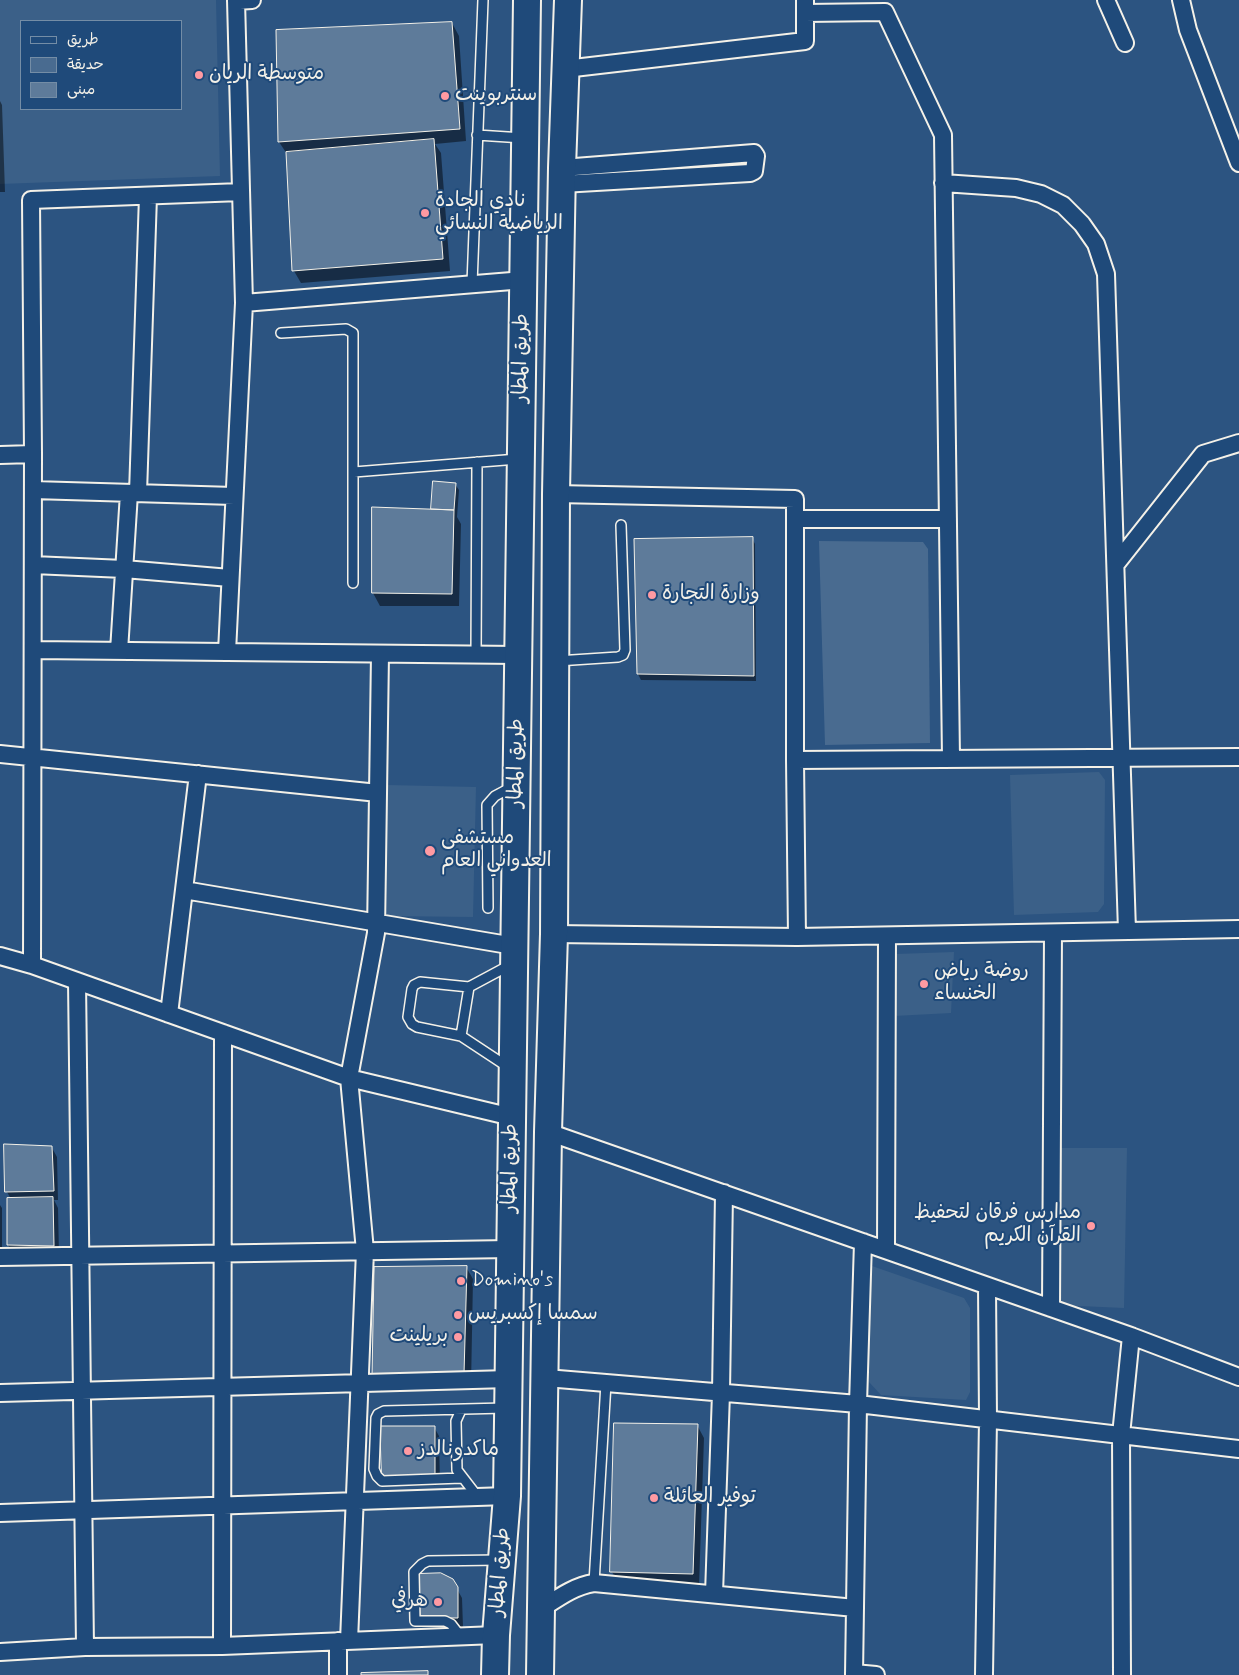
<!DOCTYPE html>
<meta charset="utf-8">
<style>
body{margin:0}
#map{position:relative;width:1239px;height:1675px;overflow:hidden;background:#2c5481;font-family:Mynerve,"Playpen Sans Arabic",sans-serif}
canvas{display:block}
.legend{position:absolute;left:20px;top:20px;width:162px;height:90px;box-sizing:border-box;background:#1f4a7a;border:1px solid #748da6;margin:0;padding:6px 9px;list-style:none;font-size:15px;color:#f4f1e8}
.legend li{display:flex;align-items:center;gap:10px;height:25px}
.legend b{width:25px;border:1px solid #748da6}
</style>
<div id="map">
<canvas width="1239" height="1675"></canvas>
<ul class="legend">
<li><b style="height:6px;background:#1f4a7a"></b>طريق</li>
<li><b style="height:14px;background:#496b90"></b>حديقة</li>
<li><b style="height:14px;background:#5e7b9a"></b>مبنى</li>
</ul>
</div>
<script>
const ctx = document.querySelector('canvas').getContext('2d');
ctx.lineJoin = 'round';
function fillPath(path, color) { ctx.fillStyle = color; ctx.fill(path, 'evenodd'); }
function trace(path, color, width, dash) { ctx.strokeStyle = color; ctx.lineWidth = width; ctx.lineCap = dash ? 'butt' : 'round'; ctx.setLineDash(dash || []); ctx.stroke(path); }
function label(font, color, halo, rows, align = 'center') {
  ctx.font = font + ' Mynerve,"Playpen Sans Arabic",sans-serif'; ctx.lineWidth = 4; ctx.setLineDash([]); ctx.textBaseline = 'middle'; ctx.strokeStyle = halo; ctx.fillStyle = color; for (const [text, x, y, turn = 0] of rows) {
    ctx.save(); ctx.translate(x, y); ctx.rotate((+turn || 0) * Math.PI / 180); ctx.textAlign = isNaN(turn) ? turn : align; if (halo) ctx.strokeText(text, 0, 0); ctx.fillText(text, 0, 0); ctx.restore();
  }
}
const built = new Path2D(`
 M0,0h216l4,176 -220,8zM21,21h160v88h-160z
 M1099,772l6,8 -1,124 -6,8 -84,3 -4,-140z
 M387,785l89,2 -3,130 -86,-1z
 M954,952l-3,61 -57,3 2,-62z
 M1056,1148h71l-3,160 -66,-3z
 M872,1266l92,32 6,10v84l-4,8 -85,-5 -12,-13v-101z`);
const green = new Path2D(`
 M819,541l104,1 5,7 2,194 -105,2z`);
const shadow = new Path2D(`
 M452,23l7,13 7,105 -31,3 6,9 9,118 -149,12 -7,-12 -7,-117 -8,-12z
 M0,101l2,4 3,87h-5z
 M455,484l4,6 -2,27 4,7 -2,82h-79l-7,-13v-85l60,3 -1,-2z
 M752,538l3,6 1,137 -115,-1 -3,-6z
 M52,1148l5,9 1,43h-4l4,8 1,47 -46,-1 -5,-9v-46h3l-4,-7z
 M0,1205l2,3v45h-2z
 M466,1267l7,12 -2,107 -91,3z
 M697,1425l7,13 -5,148 -80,-2 -7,-12z
 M434,1427l5,9 1,49 -52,1 -5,-9z
 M452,1580l10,18 1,29h-38l-6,-9z`);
const building = new Path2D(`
 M452,22l8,107 -182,13 -2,-112z
 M434,139l9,120 -151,12 -6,-119z
 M433,481l23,2 -2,27 -23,-1z
 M372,507l82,3 -2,84 -80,-1z
 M753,537l1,139 -117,-2 -3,-135z
 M4,1144l48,2 2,45 -49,1z
 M53,1197l1,49 -47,-1v-47z
 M467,1266l-3,108 -92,3 2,-110z
 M614,1423l84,1 -5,150 -83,-2z
 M380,1426h55v50l-53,1z
 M441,1573l12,6 5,8v31h-40l-1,-44z
 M428,1671v4h-67v-2z`);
const service = new Path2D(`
 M477,135l46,3
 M472,284l11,-284
 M281,333l65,-4 7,4v250
 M354,472l164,-13
 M476,654l1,-192
 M557,661l61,-4 5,-2 2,-5 -4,-125
 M488,908l-1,-103 8,-9 17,-9
 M461,1036l-44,-9 -5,-3 -4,-7 4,-28 2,-4 6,-3 49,5
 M508,1067l-47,-31 8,-49 41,-22
 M461,1410l-5,11 1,49 20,26
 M461,1478l-79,3 -5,-5 -3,-7 2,-51 2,-4 6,-3 121,-3
 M594,1583l12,-200
 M461,1637l-10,-13 -6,-3h-30l-1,-49 8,-8 6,-3 71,-1`);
const minor = new Path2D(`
 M1106,0l19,43
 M1181,0l7,30 51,133
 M236,1l16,-1
 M805,13l80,-1 58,123 8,624
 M565,69l240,-28v-41
 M943,183l73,5 25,6 22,11 19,19 14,20 10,30 21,657
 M562,184l188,-11 4,-2 2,-15 -2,-3 -192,15
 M244,303l280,-23
 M0,455l33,-1
 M33,490l201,6
 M138,493l10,-297
 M556,494l239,5v261l2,177
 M795,519h153
 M1116,564l87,-110 36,-11
 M33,565l91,4 106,9
 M33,650l485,5
 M119,651l10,-158
 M227,652l17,-349 -8,-303
 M0,754l378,39
 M795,760l444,-3
 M184,890l330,56
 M554,934l243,3 442,-8
 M0,956l32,9 317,113 163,39
 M32,965l1,-511 -2,-254 210,-8
 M77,981l8,666
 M169,1014l29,-240
 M548,1132l583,204 108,41
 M886,1250l1,-314
 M0,1257l510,-8
 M1051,1308l2,-375
 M546,1378l312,26 381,45
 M0,1393l509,-14
 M0,1513l507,-17
 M714,1594l7,-201 3,-200
 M541,1609c17,-11 33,-23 53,-26l261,25
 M349,1641l16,-390 -16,-173 27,-145 4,-279
 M222,1646l1,-613
 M0,1652l85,-5 137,-1 274,-11
 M854,1673l22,2
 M338,1675v-34
 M854,1675l4,-271 5,-162
 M984,1675l4,-256 -1,-133
 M1122,1675l-1,-240 10,-99`);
const primary = new Path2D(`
 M495,1675l1,-40 11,-139 20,-1496
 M540,1675l8,-543 6,-198 2,-440 6,-326 6,-168`);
const markers = [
 [199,75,5,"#ff9aa2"],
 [445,96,5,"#ff9aa2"],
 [425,213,5,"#ff9aa2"],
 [652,595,5,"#ff9aa2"],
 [430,851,6,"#ff9aa2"],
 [924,984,5,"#ff9aa2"],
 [1091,1226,5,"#ff9aa2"],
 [461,1281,5,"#ff9aa2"],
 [458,1315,5,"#ff9aa2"],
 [458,1337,5,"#ff9aa2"],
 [408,1451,5,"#ff9aa2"],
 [654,1498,5,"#ff9aa2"],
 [438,1602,5,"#ff9aa2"]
];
const poiNames = [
 ["متوسطة الريان",209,75],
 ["سنتربوينت",455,96],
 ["نادي الجادة",435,202],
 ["الرياضية النسائي",435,225],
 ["وزارة التجارة",662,595],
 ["مستشفى",441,839],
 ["العدواني العام",441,862],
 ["روضة رياض",934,972],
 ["الخنساء",934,995],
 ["مدارس فرقان لتحفيظ",1081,1214,"right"],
 ["القرآن الكريم",1081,1237,"right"],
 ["Domino's",471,1281],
 ["سمسا إكسبريس",468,1315],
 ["بريلينت",448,1337,"right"],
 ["ماكدونالدز",418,1451],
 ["توفير العائلة",664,1498],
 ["هرفي",428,1602,"right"]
];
const streetNames = [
 ["طريق المطار",522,358,-89],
 ["طريق المطار",517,763,-89],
 ["طريق المطار",511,1168,-89],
 ["طريق المطار",501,1572,-86]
];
fillPath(built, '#3b6088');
fillPath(green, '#496b90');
fillPath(shadow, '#0007');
fillPath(building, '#5e7b9a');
trace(building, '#f4f1e8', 1);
trace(service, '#f4f1e8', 12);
trace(minor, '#f4f1e8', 20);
trace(primary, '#f4f1e8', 30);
trace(service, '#1f4a7a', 9);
trace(minor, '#1f4a7a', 16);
trace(primary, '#1f4a7a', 26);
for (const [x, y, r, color] of markers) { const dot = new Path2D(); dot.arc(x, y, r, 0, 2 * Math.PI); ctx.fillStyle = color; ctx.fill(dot); trace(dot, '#1f4a7a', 2); }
label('20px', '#f4f1e8', '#1f4a7a', poiNames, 'left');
label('20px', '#f4f1e8', '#1f4a7a', streetNames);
</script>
